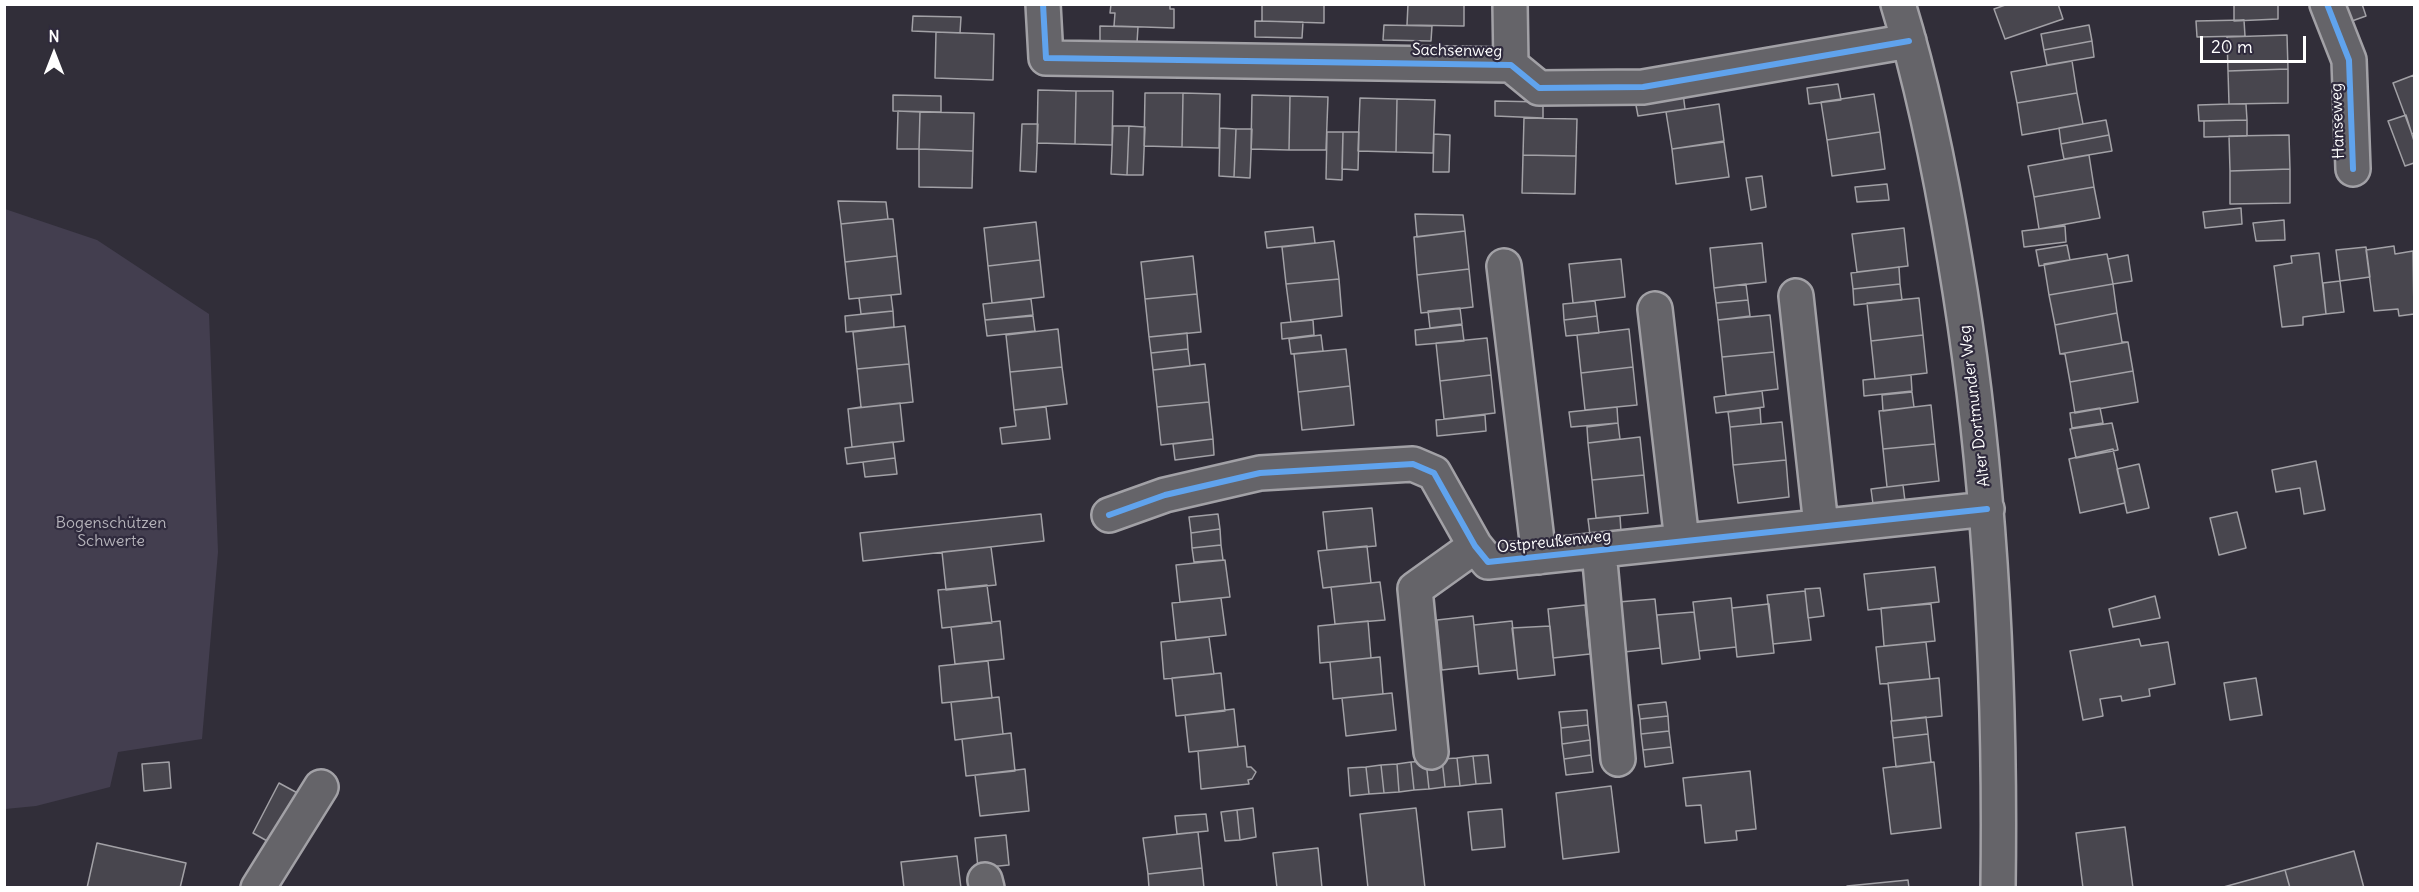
<!DOCTYPE html>
<meta charset="utf-8">
<style>
body{margin:0}
#map{position:relative;width:2419px;height:892px;overflow:hidden;background:#312e39;font-family:Delius,sans-serif}
canvas{display:block}
.frame{position:absolute;inset:0;border:6px solid #fff;pointer-events:none}
.north{position:absolute;left:24px;top:24px;width:60px;height:60px;-webkit-text-stroke:4px #2f2a3d;paint-order:stroke;rotate:0deg;font-size:16px;font-weight:700;line-height:24px;text-align:center;color:#fff}
.north::after{content:'';display:block;margin:auto;width:21px;height:27px;background:#fff;clip-path:polygon(50% 0,100% 100%,50% 72%,0 100%)}
.scale{position:absolute;left:2200px;top:36px;width:106px;height:27px;box-sizing:border-box;border:3px solid #fff;border-top:0;padding-left:8px;font-size:18px;line-height:21px;white-space:nowrap;color:#fff;-webkit-text-stroke:4px #2f2a3d;paint-order:stroke}
</style>
<div id="map">
<canvas width="2419" height="892"></canvas>
<div class="frame"></div>
<div class="north">N</div>
<div class="scale">20 m</div>
</div>
<script>
const ctx = document.querySelector('canvas').getContext('2d');
ctx.lineJoin = 'round';
function fillPath(path, color) { ctx.fillStyle = color; ctx.fill(path, 'evenodd'); }
function trace(path, color, width, dash) { ctx.strokeStyle = color; ctx.lineWidth = width; ctx.lineCap = dash ? 'butt' : 'round'; ctx.setLineDash(dash || []); ctx.stroke(path); }
function label(font, color, halo, rows, align = 'center') {
  ctx.font = font + ' Delius,sans-serif'; ctx.lineWidth = 4.5; ctx.setLineDash([]); ctx.textBaseline = 'middle'; ctx.strokeStyle = halo; ctx.fillStyle = color; for (const [text, x, y, turn = 0] of rows) {
    ctx.save(); ctx.translate(x, y); ctx.rotate((+turn || 0) * Math.PI / 180); ctx.textAlign = isNaN(turn) ? turn : align; if (halo) ctx.strokeText(text, 0, 0); ctx.fillText(text, 0, 0); ctx.restore();
  }
}
const green = new Path2D(`
 M5,209l92,31 112,74 9,238 -16,187 -84,13 -8,35 -74,19 -31,3z`);
const building = new Path2D(`
 M1111,4h59v5h4v19l-60,-2 1,-13h-5z
 M1262,4h62v19l-62,-2z
 M1408,4h56v22l-57,-1z
 M2008,4h50l5,15 -58,20 -11,-30z
 M2278,4v15l-44,2v-16z
 M2345,4h17l4,12 -14,5z
 M913,16l48,1 -1,16 -48,-2z
 M2244,20l1,16 -48,1 -1,-16z
 M1255,21l48,1 -1,16 -47,-1z
 M1384,25l48,1 -1,15 -48,-1z
 M2089,25l3,16 -48,9 -3,-16z
 M1100,26l38,1 -1,16 -37,-1z
 M936,32l58,2 -1,46 -58,-2z
 M2287,35l1,34 -60,2 -1,-34z
 M2092,41l2,16 -47,8 -3,-15z
 M2072,61l5,32 -60,10 -6,-31z
 M2288,69v34l-59,1 -1,-33z
 M2414,75v58l-2,1 -19,-51z
 M1838,84l3,16 -32,4 -2,-16z
 M1038,90l38,1 -1,53 -38,-1z
 M1076,91h37l-1,54 -37,-1z
 M1145,93h38l-1,54 -38,-1z
 M1183,93l37,1 -1,54 -37,-1z
 M1683,93l2,16 -47,7 -3,-16z
 M2077,93l6,31 -61,11 -5,-32z
 M1874,94l6,38 -53,8 -6,-38z
 M893,95l48,1v16l-48,-1z
 M1252,95l38,1 -1,54 -38,-1z
 M1290,96l38,1 -2,53h-37z
 M1360,98l37,1 -1,53 -38,-1z
 M1397,99l38,1 -2,53 -37,-1z
 M1495,101l48,1v16l-48,-2z
 M1719,104l5,37 -52,8 -6,-37z
 M2229,104h17l1,16 -48,1 -1,-16z
 M898,111l22,1 -1,37h-22z
 M920,112l54,1 -1,38 -54,-2z
 M2406,115l8,26v22l-9,3 -17,-45z
 M1524,118l53,1 -1,37 -53,-1z
 M2106,120l3,15 -48,9 -2,-16z
 M2247,120v16l-43,1v-16z
 M1022,124h16l-2,48 -16,-1z
 M1113,126h16l-2,49 -16,-1z
 M1129,126l16,1 -2,48h-16z
 M1220,128l16,1 -2,48 -15,-1z
 M1236,129h16l-2,49 -16,-1z
 M1327,132h16l-1,48 -16,-1z
 M1343,132h16l-1,38 -16,-1z
 M1880,132l5,37 -53,7 -5,-36z
 M1434,134l16,1 -1,37h-16z
 M2109,135l3,16 -48,8 -3,-15z
 M2289,135l1,34 -60,2 -1,-35z
 M1724,142l5,35 -53,7 -4,-35z
 M919,149l54,2 -1,37 -53,-1z
 M1523,155l53,1 -1,38 -53,-1z
 M2089,155l5,32 -60,10 -6,-31z
 M2290,169v34l-60,1v-33z
 M1762,176l4,31 -15,3 -5,-32z
 M1887,184l2,16 -32,2 -2,-15z
 M2094,187l6,31 -61,11 -5,-32z
 M838,201l48,1 2,17 -47,5z
 M2241,208l1,16 -37,4 -2,-16z
 M1415,214l48,1 2,16 -48,6z
 M888,219h5l4,37 -52,6 -4,-38z
 M2284,220l1,20 -29,1 -3,-18z
 M1036,222l4,38 -52,6 -4,-38z
 M2065,226l1,16 -42,5 -2,-16z
 M1313,227l2,16 -48,5 -2,-16z
 M1904,228l4,38 -51,6 -5,-38z
 M1465,231l4,38 -52,6 -3,-38z
 M1334,241l5,38 -53,5 -4,-37z
 M1762,243l4,39 -52,6 -4,-40z
 M2067,245l3,15 -31,6 -3,-16z
 M2394,246l1,8 18,-3 1,63 -15,2 -1,-7 -24,2 -8,-61z
 M2366,247l4,30 -30,4 -4,-31z
 M2319,253l7,61 -23,3v8l-21,2 -8,-61 18,-3 -1,-7z
 M2107,254l6,30 -64,11 -5,-31z
 M2128,255l4,26 -19,3 -5,-25z
 M897,256l4,38 -52,5 -4,-37z
 M1193,256l4,38 -52,5 -4,-37z
 M1621,259l4,38 -52,6 -4,-39z
 M1040,260l4,37 -52,6 -4,-37z
 M1899,267l1,17 -47,5 -2,-16z
 M1469,269l4,38 -52,6 -4,-38z
 M1339,279l3,37 -51,6 -5,-38z
 M2340,281l4,31 -18,2 -3,-31z
 M1746,284l2,16 -32,3 -2,-15z
 M1900,284l2,16 -48,5 -1,-16z
 M2113,284l4,29 -62,12 -6,-30z
 M1197,294l4,38 -52,5 -4,-38z
 M891,295l2,16 -32,3 -2,-16z
 M1919,298l4,37 -52,6 -4,-38z
 M1031,299l2,16 -48,5 -2,-16z
 M1748,300l2,16 -32,4 -2,-17z
 M1595,301l2,15 -33,4 -1,-16z
 M1460,308l2,16 -32,4 -2,-17z
 M893,311l1,16 -48,5 -1,-16z
 M2117,313l5,29h6l-68,12 -5,-29z
 M1770,315l4,37 -52,5 -4,-37z
 M1033,316l2,15 -48,5 -2,-16z
 M1597,316l2,17 -33,3 -2,-16z
 M1313,320l1,15 -32,4 -1,-16z
 M1462,325l2,16 -48,4 -1,-15z
 M905,326l4,38 -52,5 -4,-37z
 M1058,329l4,38 -52,5 -4,-37z
 M1629,329l4,38 -52,6 -4,-38z
 M1187,333l1,16 -37,4 -2,-16z
 M1321,335l2,16 -32,3 -2,-15z
 M1923,335l4,38 -52,6 -4,-38z
 M1487,338l4,37 -51,6 -4,-38z
 M2128,342l5,29 -63,11 -5,-28h-5z
 M1188,349l2,17 -37,4 -2,-17z
 M1346,349l4,37 -52,6 -4,-38z
 M1774,352l4,37 -52,6 -4,-38z
 M909,364l4,38 -65,7 13,-2 -4,-38z
 M1205,364l4,38 -52,5 -4,-37z
 M1062,367l5,37 -53,6 -4,-38z
 M1633,367l4,38 -52,5 -4,-37z
 M2133,371l5,31 -63,11 -5,-31z
 M1491,375l4,38 -51,6 -4,-38z
 M1911,375l1,16 -48,5 -1,-16z
 M1350,386l4,39 -52,5 -4,-38z
 M1762,391l2,16 -48,6 -2,-16z
 M1912,392l2,15 -31,4 -1,-16z
 M1209,402l4,37 -52,6 -4,-38z
 M900,403l4,38 -52,6 -4,-38z
 M1931,405l4,39 -52,5 -4,-38z
 M1046,407l4,32 -48,5 -2,-16 16,-2 -2,-16z
 M1617,407l1,16 -47,4 -2,-15z
 M1760,408l1,16 -31,3 -2,-15z
 M2100,408l3,15 -31,5 -2,-15z
 M1485,415l1,16 -49,5 -1,-16z
 M1782,422l4,38 -53,5 -3,-38z
 M1618,423l2,16 -32,4 -1,-16z
 M2112,423l6,27 -42,8 -6,-29z
 M1640,437l4,38 -52,5 -4,-37z
 M1213,439l1,16 -39,5 -2,-16z
 M893,442l2,16 -48,6 -2,-16z
 M1935,444l4,37 -52,6 -4,-38z
 M2113,449l12,54 -45,10 -11,-54z
 M895,458l2,16 -32,3 -2,-15z
 M1786,460l3,37 -51,6 -5,-38z
 M2316,461l9,49 -21,4 -4,-26 -24,4 -4,-22z
 M2139,464l10,44 -22,5 -10,-44z
 M1644,475l4,38 -52,5 -4,-38z
 M1903,485l2,16 -32,3 -2,-15z
 M1372,508l4,38 -49,4 -4,-38z
 M2237,512l9,36 -27,7 -9,-37z
 M1041,514l3,27 -181,20 -3,-28z
 M1218,514l2,15 -29,4 -2,-16z
 M1620,516l1,16 -31,3 -2,-16z
 M1220,529l1,16 -29,3 -1,-15z
 M1221,545l2,15 -29,2 -2,-14z
 M1367,546l4,37 -48,5 -5,-37z
 M991,547l5,38 -50,5 -4,-38z
 M1225,560l5,37 -50,5 -4,-37z
 M1935,567l4,35 -71,8 -4,-36z
 M1380,582l5,38 -50,4 -4,-37z
 M987,585l5,38 -50,5 -4,-38z
 M1820,588l4,28 -16,2 -3,-29z
 M1805,591l6,49 -38,4 -6,-49z
 M2155,596l5,22 -47,9 -4,-18z
 M1221,598l5,37 -50,5 -4,-37z
 M1731,598l5,49 -37,4 -6,-49z
 M1655,599l5,49 -36,4 -6,-50z
 M1769,604l5,49 -37,4 -5,-49z
 M1931,604l4,37 -51,5 -3,-38z
 M1585,605l5,49 -37,4 -5,-49z
 M1694,612l6,47 -38,5 -5,-49z
 M1473,616l5,50 -36,4 -5,-50z
 M1000,621l4,38 -49,5 -4,-37z
 M1368,621l3,37 -51,5 -2,-37z
 M1512,621l5,49 -38,4 -5,-49z
 M1550,626l5,49 -37,4 -6,-51z
 M1209,637l5,37 -50,5 -3,-37z
 M2139,639l2,7 27,-4 7,42 -26,5 1,7 -28,5 -1,-5 -21,3 3,17 -20,4 -13,-69z
 M1926,642l4,37 -50,5 -4,-37z
 M1380,657l3,37 -50,5 -3,-37z
 M988,661l4,37 -50,5 -3,-37z
 M1221,673l4,38 -49,5 -4,-38z
 M1939,678l3,38 -50,5 -4,-38z
 M2256,678l6,37 -32,5 -6,-37z
 M1392,693l4,37 -50,6 -4,-38z
 M999,697l4,37 -48,6 -4,-38z
 M1666,702l2,14 -28,3 -2,-14z
 M1234,709l4,38 -49,5 -4,-37z
 M1587,710l1,15 -27,3 -2,-16z
 M1668,716l1,15 -28,3 -1,-15z
 M1926,717l2,17 -35,4 -2,-17z
 M1588,725l2,15 -28,4 -1,-16z
 M1669,731l2,16 -28,3 -2,-16z
 M1011,733l4,38 -49,5 -4,-37z
 M1928,734l3,28 -35,5 -3,-29z
 M1590,740l1,15 -27,4 -2,-15z
 M1245,746l2,21h4l5,5 -4,7 -4,1 1,4 -48,5 -3,-38z
 M1671,747l2,16 -28,4 -2,-17z
 M1488,755l3,28 -15,1 -3,-28z
 M1591,755l2,17 -27,3 -2,-16z
 M1473,756l3,28 -16,2 -3,-28z
 M1457,758l3,28 -15,1 -3,-28z
 M1442,759l3,28 -16,2 -3,-28z
 M1426,761l3,28 -15,1 -3,-28z
 M169,762l2,26 -27,3 -2,-27z
 M1411,762l3,28 -15,2 -2,-28z
 M1934,762l7,66 -50,6 -8,-66z
 M1397,764l2,28 -15,1 -3,-28z
 M1381,765l3,28 -15,1 -3,-27z
 M1366,767l3,27 -19,2 -2,-28z
 M1025,769l4,42 -49,5 -5,-41z
 M1750,771l6,58 -20,2 1,9 -32,3 -4,-38 -15,1 -3,-28z
 M279,783l24,13 -27,50 -23,-13z
 M1611,786l8,66 -56,7 -7,-66z
 M1253,808l3,29 -16,3 -3,-30z
 M1416,808l9,80h-57l-8,-74z
 M1502,809l3,38 -33,3 -4,-38z
 M1237,810l3,30 -15,1 -4,-29z
 M1206,814l2,17 -31,3 -2,-18z
 M2125,827l8,61h-50l-7,-55z
 M1198,832l4,36 -54,6 -5,-36z
 M1006,835l3,30 -31,3 -3,-30z
 M97,843l89,20 -6,25h-93z
 M1318,848l4,40h-45l-4,-35z
 M2354,851l10,37h-74l-5,-18z
 M957,856l4,32h-57l-3,-26z
 M1202,868l2,20h-55l-1,-14z
 M2285,870l5,18h-70z
 M1908,880l1,8 -62,-2z`);
const minor = new Path2D(`
 M1043,4l3,54 465,7 28,23 104,-1 266,-46
 M1510,4l1,61
 M1898,4c26,84 43,171 57,256 35,207 46,418 43,628
 M2327,4l22,56 4,109
 M1504,266l35,291
 M1796,296l25,230
 M1655,309l27,232
 M1109,515l56,-20 95,-22 153,-9 21,9 41,73 13,16 499,-53
 M1599,551l19,208
 M1431,752l-16,-163 60,-43
 M985,880l2,8
 M258,888l63,-101`);
const cycleway = new Path2D(`
 M1043,4l3,54 465,7 28,23 104,-1 266,-46
 M2327,4l22,56 4,109
 M1109,515l56,-20 95,-22 153,-9 21,9 41,73 13,16 499,-53`);
const streetNames = [
 ["Sachsenweg",1457,51,1],
 ["Hanseweg",2338,121,-92],
 ["Alter Dortmunder Weg",1975,406,-97],
 ["Ostpreußenweg",1554,542,-6]
];
const parkNames = [
 ["Bogenschützen",111,523],
 ["Schwerte",111,541]
];
fillPath(green, '#433e4f');
fillPath(building, '#48464e');
trace(building, '#a2a1a6', 1.5);
trace(minor, '#a2a1a6', 38);
trace(minor, '#656469', 33);
trace(cycleway, '#60a3ed', 6);
label('16px', '#fff', '#2f2a3d', streetNames);
label('16px', '#b5b3ba', '#2f2a3d', parkNames);
</script>
